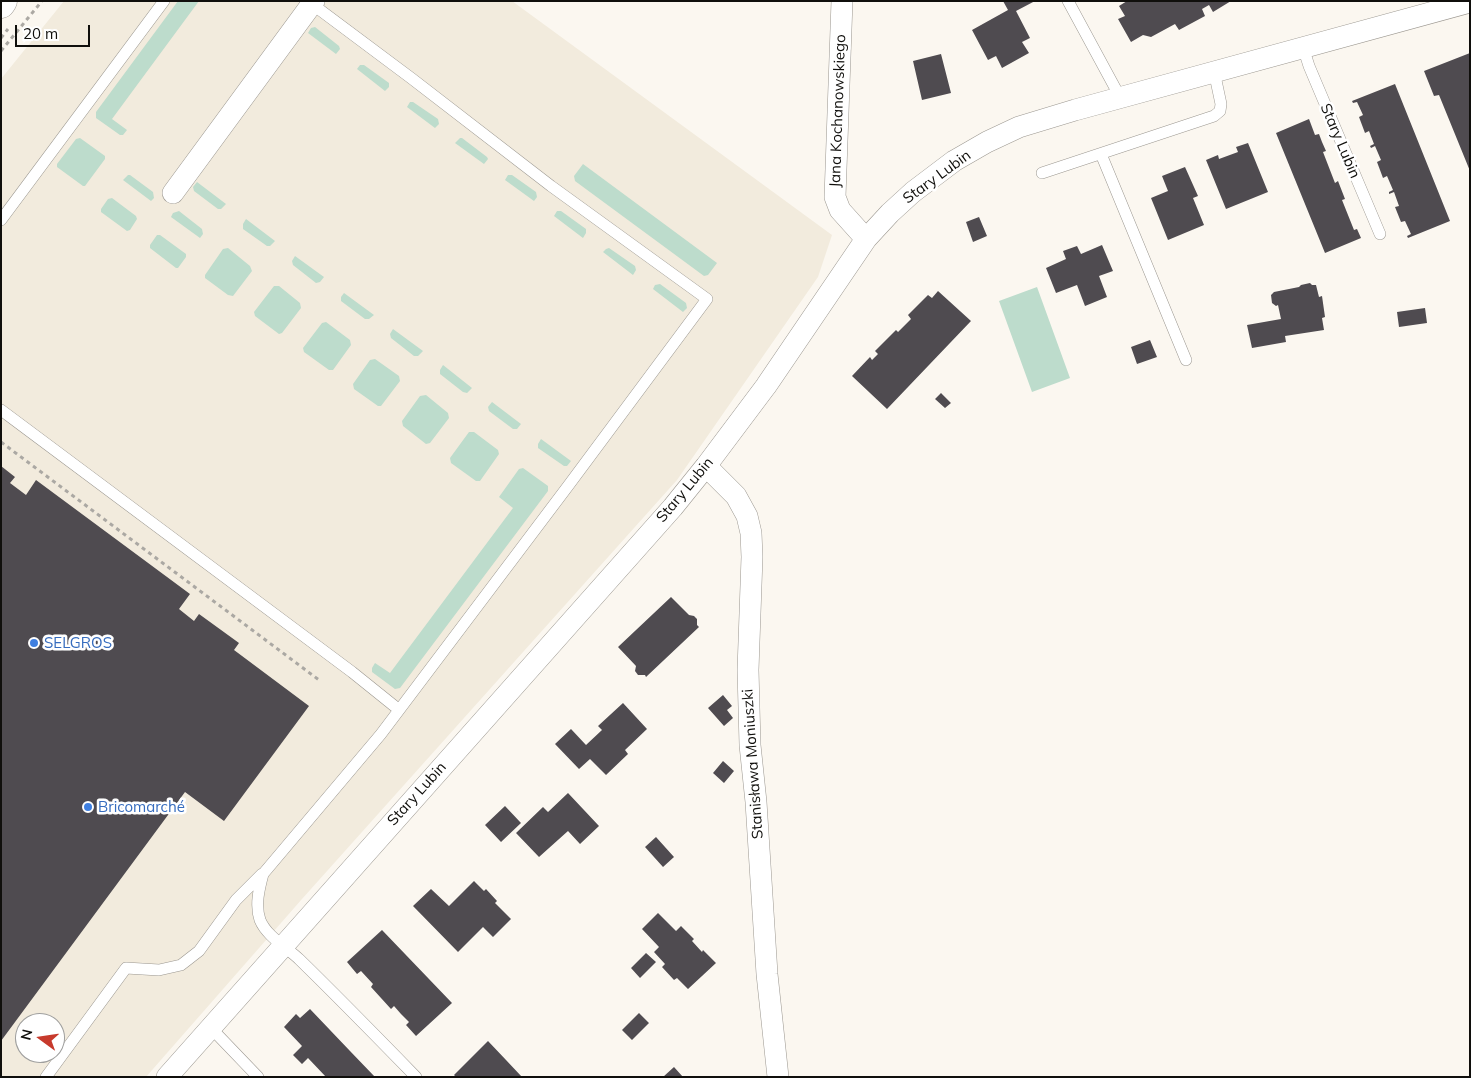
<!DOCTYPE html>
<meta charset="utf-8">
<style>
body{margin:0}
#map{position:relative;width:1471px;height:1078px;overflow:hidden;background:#fbf7f0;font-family:Mulish,sans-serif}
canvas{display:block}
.frame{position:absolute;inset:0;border:2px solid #100f0c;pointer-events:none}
.north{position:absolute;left:15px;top:1013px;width:50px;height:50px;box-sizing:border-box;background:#fff;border:1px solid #9f9f9e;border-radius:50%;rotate:284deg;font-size:14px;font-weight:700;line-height:20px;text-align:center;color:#100f0c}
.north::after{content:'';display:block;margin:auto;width:18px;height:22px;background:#c73a2c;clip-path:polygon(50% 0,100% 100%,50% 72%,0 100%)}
.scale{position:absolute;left:15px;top:25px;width:75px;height:22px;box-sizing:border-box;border:2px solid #100f0c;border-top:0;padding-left:6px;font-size:15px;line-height:18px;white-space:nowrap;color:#100f0c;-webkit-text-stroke:4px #fff;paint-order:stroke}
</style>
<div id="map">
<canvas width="1471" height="1078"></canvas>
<div class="frame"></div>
<div class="north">N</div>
<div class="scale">20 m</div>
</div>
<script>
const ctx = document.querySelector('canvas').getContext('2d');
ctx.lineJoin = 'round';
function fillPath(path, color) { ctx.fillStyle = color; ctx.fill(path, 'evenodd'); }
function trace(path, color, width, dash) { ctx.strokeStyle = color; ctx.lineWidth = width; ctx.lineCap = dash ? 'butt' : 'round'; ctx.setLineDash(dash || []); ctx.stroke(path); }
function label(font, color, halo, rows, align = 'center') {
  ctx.font = font + ' Mulish,sans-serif'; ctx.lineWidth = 5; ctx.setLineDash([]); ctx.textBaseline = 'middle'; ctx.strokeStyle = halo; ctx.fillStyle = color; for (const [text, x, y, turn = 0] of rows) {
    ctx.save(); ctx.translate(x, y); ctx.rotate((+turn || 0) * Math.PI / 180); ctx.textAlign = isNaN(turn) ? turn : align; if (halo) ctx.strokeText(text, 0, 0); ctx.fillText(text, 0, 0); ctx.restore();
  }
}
const built = new Path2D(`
 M64,1h448l320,234 -14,42 -141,203 -375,419 -156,178h-145v-998zM25,1023h30v30h-30z`);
const green = new Path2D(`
 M178,1h21l-87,118 15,11 -4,5h-3l-24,-17v-6z
 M315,27l24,19 1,3 -4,5 -28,-21 3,-5z
 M360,65h4l25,18v4l-4,4 -28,-22z
 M410,102h3l25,17 1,5 -4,4 -28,-21z
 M80,138l25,18v3l-20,27h-2l-26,-19v-3l19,-25z
 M460,138h2l25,19 1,2 -4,5 -29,-21z
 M583,164l134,99 -9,12 -4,1 -129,-95 -1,-5z
 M128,175h2l23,17 1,6 -3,3 -28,-21z
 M508,175h4l24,17 1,5 -3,4 -29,-21z
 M197,182l29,22 -5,5h-3l-24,-18 -1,-4z
 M112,198l24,18 1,3 -7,11 -3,1 -26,-19v-3l7,-10z
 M179,211l23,18 1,5 -3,4 -29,-21 2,-4z
 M557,211h4l25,18v4l-3,5 -29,-22z
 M246,219l29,22 -5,5h-3l-24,-17v-5z
 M157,235h3l26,19v3l-8,11h-2l-26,-20v-3z
 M228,248l22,18 2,5 -19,25 -5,-1 -23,-17v-3l18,-26z
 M609,248l26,18 1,4 -3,5 -30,-23 3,-3z
 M295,256l29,21 -4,5 -4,1 -23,-18 -1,-4z
 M660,284l26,19 1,5 -4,4 -30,-23 2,-4z
 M274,286h5l21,17 1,5 -19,25 -3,1 -24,-18 -1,-4z
 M1037,287l33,91 -38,14 -33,-91z
 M344,293l30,22 -5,4h-4l-24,-18v-4z
 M326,322l24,18 1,5 -18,25h-4l-25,-18 -1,-4 19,-25z
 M393,329l30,22 -5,5h-4l-23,-18 -1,-4z
 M375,359l24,17 1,5 -19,25h-3l-24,-17 -1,-5 17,-24z
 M443,365l29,23 -5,5 -4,-1 -23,-18v-4z
 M426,395l22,18 1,5 -19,25 -4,1 -23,-18 -1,-5 18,-25z
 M492,402l29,22 -4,5h-4l-24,-18 -1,-4z
 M469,432h5l24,18 1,4 -19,27h-4l-25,-18 -1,-5z
 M541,439l30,22 -4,5h-3l-26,-18v-4z
 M523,468l25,18v5l-148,197 -5,1 -23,-17v-4l3,-5 15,10 123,-165 -14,-11 20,-28z`);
const building = new Path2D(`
 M1003,1h32l-19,10 14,27 -8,4 7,11 -27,15 -6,-12 -8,4 -16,-30 36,-20z
 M1127,1h104l-18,11 -4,-7 -7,4 3,7 -26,14 -4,-6 -24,13 -8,-2 -12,7 -13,-23 7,-3 -6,-10z
 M1470,53v118l-31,-76 -5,1 -10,-25z
 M941,54l10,39 -29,7 -9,-39z
 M1395,84l55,137 -42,17 -1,-2 4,-2 -6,-13 -4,1 -6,-15 4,-1 -5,-14 -5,2v-2l4,-2 -6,-14 -4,2 -6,-16 4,-2 -6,-14 -4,2 -1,-2 4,-2 -5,-13 -4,2 -6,-16 4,-2 -6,-13 -4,1 -1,-2z
 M1309,119l6,16 4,-1 3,8 4,9 -3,1 12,31 3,-2 7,18 -3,1 12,30 3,-1 4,9 -36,15 -49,-120z
 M1248,143l20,49 -42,17 -20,-49 12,-5 1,4 19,-7 -2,-5z
 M1185,167l13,29 -5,2 11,27 -36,15 -17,-42 17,-7 -6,-15z
 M979,217l8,19 -14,6 -7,-20z
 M1102,245l11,26 -14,5 8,21 -22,9 -8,-21 -21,8 -10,-25 20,-9 -3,-8 14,-5 4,8z
 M1310,283l2,2h4l3,12 3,-1 3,21 -3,1 2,12 -39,6 1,6 -34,6 -5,-23 34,-6 -3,-14 -2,1 -4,-3 -1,-8 3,-3 25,-5 2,-2z
 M938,291l33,30 -84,88 -35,-33 18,-19 2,3 6,-6 -3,-3 21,-21 2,2 13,-13 -3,-4 20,-20 4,3z
 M1425,308l2,15 -28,4 -2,-15z
 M1150,340l7,17 -20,7 -6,-17z
 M941,393l10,10 -6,5 -10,-9z
 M1,466l14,11 -5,6 16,12 10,-15 154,114 -11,15 15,12 5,-7 40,29 -5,7 75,56 -85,115 -39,-29 -184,249z
 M671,597l18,18 5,1 3,3v6l2,2 -53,50 -1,-2h-7l-3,-4 1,-5 -18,-19z
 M723,695l9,11 -5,4 6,8 -9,8 -16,-18z
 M623,703l24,26 -22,21 3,4 -22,21 -16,-16 -11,10 -24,-25 16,-15 15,16 16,-15 -4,-4z
 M723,761l11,10 -10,12 -11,-10z
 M568,793l31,33 -19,18 -12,-13 -29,26 -23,-24 27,-26 5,5z
 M505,806l16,17 -20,19 -16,-17z
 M656,837l18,20 -11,10 -18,-20z
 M474,881l10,10 2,-2 11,12 -2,2 16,16 -18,18 -10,-10 -25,25 -45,-46 18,-17 18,17z
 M658,913l18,18 5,-5 13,13 -2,2 10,11 1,-2 13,13 -28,26 -11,-11 -3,2 -12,-13 3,-3 -11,-12 5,-5 -17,-18z
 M382,930l70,73 -36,33 -10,-11 3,-3 -8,-8 -7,-8 -3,3 -20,-22 2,-3 -12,-13 -4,3 -10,-12z
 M646,953l10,9 -16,16 -9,-10z
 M310,1009l40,42 25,26h-49l-18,-19 -6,6 -9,-9 9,-9 -18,-19 12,-13 4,4z
 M639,1013l10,10 -17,17 -10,-10z
 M488,1041l18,19 16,17h-66l-2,-2z
 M674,1067l9,10h-20z`);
const path = new Path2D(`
 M1,38l7,-9
 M1,51l41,-50
 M1,442l318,238`);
const service = new Path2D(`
 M308,1l103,77 140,108 156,113 -139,187 -187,248 -118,140c-4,15 -8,31 -3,46 7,17 28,28 40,40 39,38 78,78 116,117
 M1068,1l52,96
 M1303,47l6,19 71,168
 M1101,154l85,206
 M1042,173l172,-57 6,-5 1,-7 -7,-33
 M1,220l163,-219
 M1,410l351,262 46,37
 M211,1028l47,49
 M46,1077l80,-109 33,2 22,-5 18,-14 37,-51 26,-26`);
const minor = new Path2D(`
 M842,1l-7,196 5,13 26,29
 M173,193l141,-192
 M706,466l30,30 11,20 4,17 1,24 -4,113 2,75 6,57 11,172 11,103
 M167,1077l506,-570 33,-41 60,-80 100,-147 24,-26 23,-21 41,-31 33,-19 32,-15 56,-17 395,-108`);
const tertiary = new Path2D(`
 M1,4l2,-3`);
const markers = [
 [34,643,5,"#3f7fe0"],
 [88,807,5,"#3f7fe0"]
];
const streetNames = [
 ["Jana Kochanowskiego",838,111,-88],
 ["Stary Lubin",1340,141,67],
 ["Stary Lubin",937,177,-36],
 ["Stary Lubin",685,490,-50],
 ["Stanisława Moniuszki",753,764,-94],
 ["Stary Lubin",417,794,-48]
];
const shopNames = [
 ["SELGROS",44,643],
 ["Bricomarché",98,807]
];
fillPath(built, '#f2ebdd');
fillPath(green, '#bddccc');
fillPath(building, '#4f4b50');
trace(service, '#9b9790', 12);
trace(minor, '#9b9790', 22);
trace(tertiary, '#9b9790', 29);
trace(path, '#aba8a3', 3, [4, 4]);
trace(service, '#fff', 11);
trace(minor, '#fff', 21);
trace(tertiary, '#fff', 28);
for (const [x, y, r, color] of markers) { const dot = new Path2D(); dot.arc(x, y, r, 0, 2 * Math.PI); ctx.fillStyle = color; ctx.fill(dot); trace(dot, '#fff', 2); }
label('15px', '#100f0c', '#fff', streetNames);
label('15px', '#366cbe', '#fff', shopNames, 'left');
</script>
